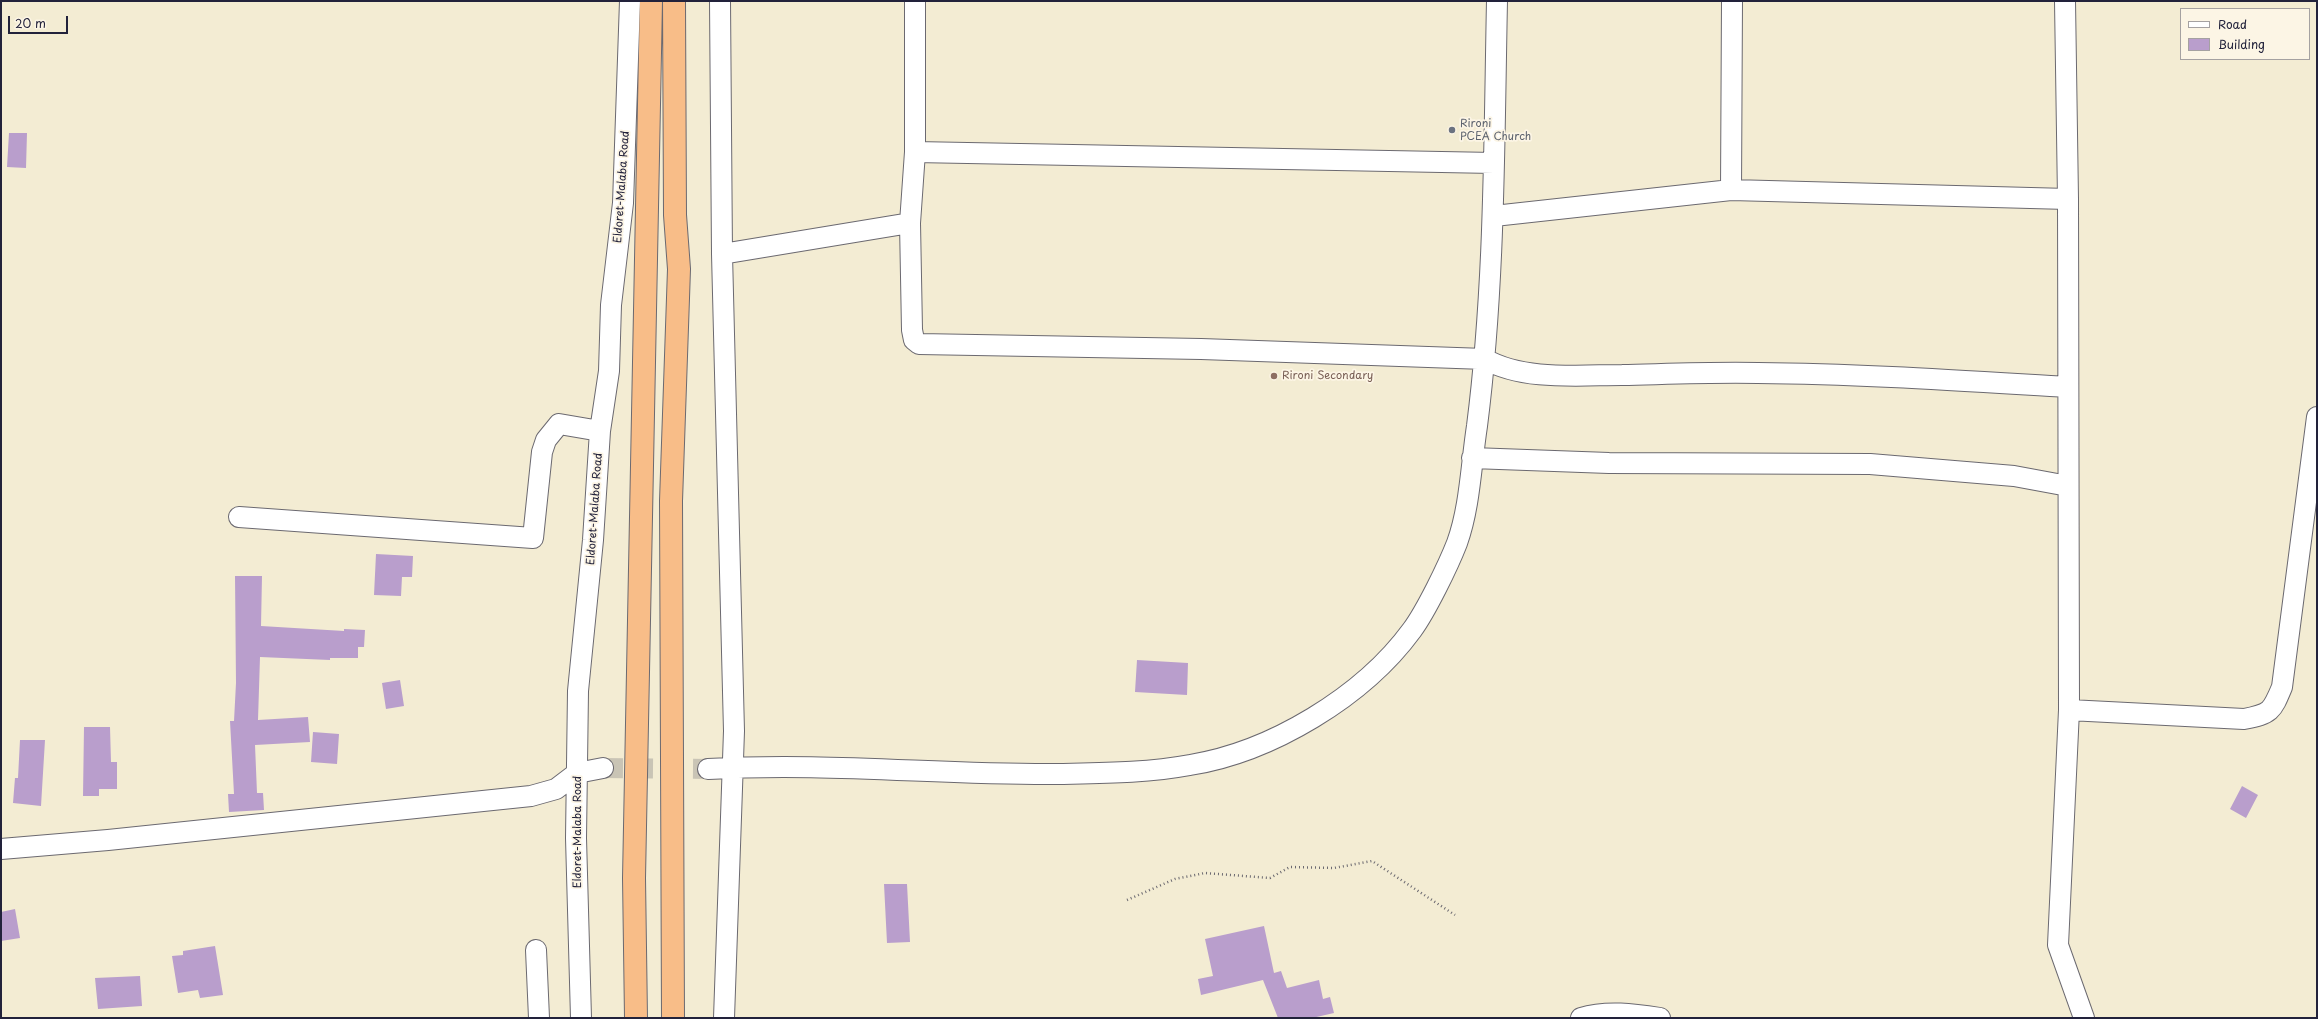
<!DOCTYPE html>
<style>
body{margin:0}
#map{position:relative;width:2318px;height:1019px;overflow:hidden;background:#f3ecd3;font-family:"Playpen Sans",sans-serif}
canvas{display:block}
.frame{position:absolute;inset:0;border:2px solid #22223b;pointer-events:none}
.legend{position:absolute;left:2180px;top:8px;width:130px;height:52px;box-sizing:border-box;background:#fcf5e5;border:1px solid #a5a1a1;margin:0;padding:5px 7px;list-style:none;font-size:12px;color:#22223b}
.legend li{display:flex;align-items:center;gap:8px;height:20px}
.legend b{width:20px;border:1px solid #a5a1a1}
.scale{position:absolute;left:8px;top:16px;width:60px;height:18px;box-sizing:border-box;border:2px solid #22223b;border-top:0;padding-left:5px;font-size:12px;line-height:14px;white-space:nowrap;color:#22223b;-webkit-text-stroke:3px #fcf5e5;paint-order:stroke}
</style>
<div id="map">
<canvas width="2318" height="1019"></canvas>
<div class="frame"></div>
<ul class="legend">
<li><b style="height:5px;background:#fff"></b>Road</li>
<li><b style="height:11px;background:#b99ecc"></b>Building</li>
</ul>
<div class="scale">20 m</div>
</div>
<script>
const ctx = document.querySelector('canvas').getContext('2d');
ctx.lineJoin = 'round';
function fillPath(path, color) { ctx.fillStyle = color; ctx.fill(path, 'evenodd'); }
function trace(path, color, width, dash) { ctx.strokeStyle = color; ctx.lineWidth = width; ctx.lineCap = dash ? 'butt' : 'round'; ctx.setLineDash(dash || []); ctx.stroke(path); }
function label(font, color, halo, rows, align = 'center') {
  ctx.font = font + ' "Playpen Sans",sans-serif'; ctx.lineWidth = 3.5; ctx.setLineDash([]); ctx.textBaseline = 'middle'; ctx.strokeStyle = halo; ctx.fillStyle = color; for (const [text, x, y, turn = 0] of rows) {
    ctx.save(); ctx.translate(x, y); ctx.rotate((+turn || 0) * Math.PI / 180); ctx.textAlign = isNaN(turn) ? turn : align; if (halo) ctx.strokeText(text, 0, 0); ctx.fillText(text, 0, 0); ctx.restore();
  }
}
const building = new Path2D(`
 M9,133h18l-1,35 -19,-1z
 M376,554l37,2 -1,21h-10l-1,19 -27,-1z
 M235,576h27l-1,50 83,5v-2l21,1 -1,17h-6v11h-28v2l-70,-3 -2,63 50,-3 2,25 -55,3 2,48h6l1,17 -35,2 -1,-18h6l-4,-73h4l2,-38z
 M1137,660l51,3 -1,32 -52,-3z
 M400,680l4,26 -18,3 -4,-26z
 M84,727h26l1,35h6v27h-18v7h-16z
 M313,732l26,2 -2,30 -26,-2z
 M20,740h25l-4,66 -28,-3 2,-25h3z
 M2242,786l16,9 -12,23 -16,-9z
 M884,884h23l3,58 -23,1z
 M15,909l5,29 -19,3v-29z
 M1264,926l10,47 7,-2 6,17 32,-8 4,19 7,-2 4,16 -22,5h-34l-15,-38 -62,15 -3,-16 15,-3 -8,-37z
 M215,946l8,49 -23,3 -2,-8 -20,3 -6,-37 11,-1v-4z
 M140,976l2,30 -44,3 -3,-31z`);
const minorTunnel = new Path2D(`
 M603,768l105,1`);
const path = new Path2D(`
 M1127,900l48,-21 30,-6 65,5 20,-11 44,1 38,-7 83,54`);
const minor = new Path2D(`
 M720,1l2,253 12,477 -10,287
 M915,1v151l-5,71 2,107 2,10 5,4 282,5 284,10c38,22 95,16 137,16 45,-1 90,-3 136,-2 103,1 207,8 310,14
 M2065,1l3,198 1,511 -11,235 26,73
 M915,152l579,11
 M1731,190l337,9
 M1494,216l237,-26 1,-189
 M722,254l188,-31
 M1472,458l137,5 261,1 144,12 54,10
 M239,517l294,21 9,-86 4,-12 13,-16 41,7
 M2069,710l175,9c27,-5 28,-8 38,-32l35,-270
 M708,769c117,-7 233,6 349,5 44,-1 90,-1 133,-9 81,-13 173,-68 222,-135 14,-19 36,-64 45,-87 13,-36 14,-78 20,-117 18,-141 17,-283 20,-425
 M1,849l107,-9 423,-44 25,-7 21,-16 26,-5
 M536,950l3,68
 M581,1018l-5,-180 2,-147 15,-151 7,-109 9,-60 2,-66 12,-102 7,-202
 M1581,1018c26,-8 53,-4 79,0`);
const highway = new Path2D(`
 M636,1018l-2,-140 17,-877
 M673,1018l-2,-517 8,-232 -4,-54 -1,-214`);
const markers = [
 [1452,130,4,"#6b7280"],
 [1274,376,4,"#8d6e63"]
];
const worshipNames = [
 ["Rironi",1460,124],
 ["PCEA Church",1460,137]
];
const streetNames = [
 ["Eldoret-Malaba Road",622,187,-86],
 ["Eldoret-Malaba Road",595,509,-86],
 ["Eldoret-Malaba Road",578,832,-90]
];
const educationNames = [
 ["Rironi Secondary",1282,376]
];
fillPath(building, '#b99ecc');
trace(minorTunnel, '#c9c4b5', 20, [20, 10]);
trace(minor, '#6b6970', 22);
trace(highway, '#6b6970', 24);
trace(path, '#6b6970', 2.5, [1, 3]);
trace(minor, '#fff', 20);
trace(highway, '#f8bd88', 22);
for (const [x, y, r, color] of markers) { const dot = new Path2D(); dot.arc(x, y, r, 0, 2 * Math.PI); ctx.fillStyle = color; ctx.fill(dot); trace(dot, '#fcf5e5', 1.5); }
label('11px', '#5b616d', '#fcf5e5', worshipNames, 'left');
label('11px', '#22223b', '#fcf5e5', streetNames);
label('11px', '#785e54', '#fcf5e5', educationNames, 'left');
</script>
